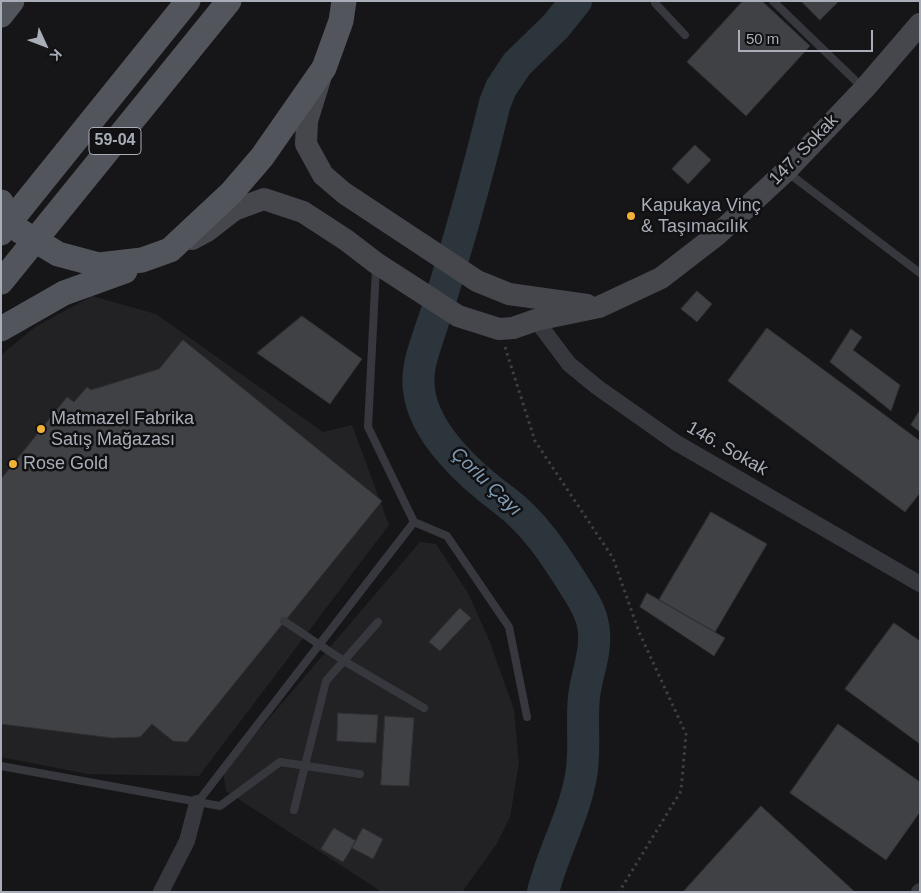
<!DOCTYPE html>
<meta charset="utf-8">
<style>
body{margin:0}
#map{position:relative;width:921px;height:893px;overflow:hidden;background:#161618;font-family:Arial,sans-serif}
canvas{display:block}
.frame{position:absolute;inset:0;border:2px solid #a8adb8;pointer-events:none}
.north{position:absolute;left:20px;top:20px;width:50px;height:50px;-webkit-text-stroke:4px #111113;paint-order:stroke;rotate:133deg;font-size:14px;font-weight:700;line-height:20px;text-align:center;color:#a8adb8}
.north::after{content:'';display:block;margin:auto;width:18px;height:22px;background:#a8adb8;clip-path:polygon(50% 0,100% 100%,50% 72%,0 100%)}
.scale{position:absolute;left:738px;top:30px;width:135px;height:22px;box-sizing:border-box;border:2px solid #a8adb8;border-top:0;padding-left:6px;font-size:15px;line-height:18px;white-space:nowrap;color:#a8adb8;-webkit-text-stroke:4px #111113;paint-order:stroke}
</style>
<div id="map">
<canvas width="921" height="893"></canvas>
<div class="frame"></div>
<div class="north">K</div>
<div class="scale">50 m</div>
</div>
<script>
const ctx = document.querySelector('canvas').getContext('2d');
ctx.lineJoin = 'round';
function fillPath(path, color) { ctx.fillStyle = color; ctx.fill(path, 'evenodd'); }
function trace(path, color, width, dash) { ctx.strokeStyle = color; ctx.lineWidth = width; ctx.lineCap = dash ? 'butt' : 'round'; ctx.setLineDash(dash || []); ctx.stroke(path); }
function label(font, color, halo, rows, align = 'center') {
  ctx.font = font + ' Arial,sans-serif'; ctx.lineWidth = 5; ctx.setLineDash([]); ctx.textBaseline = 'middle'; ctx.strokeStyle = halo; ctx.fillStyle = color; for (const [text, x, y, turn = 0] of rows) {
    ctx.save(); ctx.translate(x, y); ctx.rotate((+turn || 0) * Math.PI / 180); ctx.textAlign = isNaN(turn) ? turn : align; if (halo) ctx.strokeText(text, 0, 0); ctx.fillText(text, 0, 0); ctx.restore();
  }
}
const built = new Path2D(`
 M92,296l64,18 167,118 29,-7 37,100 -190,251 -112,-2 -86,-17v-402l34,-28z
 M420,542l16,2 32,49 22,49 24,68 5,53 -9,54 -14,28 -34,47h-80l-156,-101 -3,-19z`);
const river = new Path2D(`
 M543,892c10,-40 31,-76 38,-116 5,-27 0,-52 3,-79 2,-21 12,-42 10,-64 -1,-20 -12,-35 -22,-51 -19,-30 -38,-59 -67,-81 -34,-25 -81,-67 -86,-111 -3,-21 5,-40 11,-59 7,-20 13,-39 19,-59 17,-56 32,-112 46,-169l6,-15 16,-24 39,-38 20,-25`);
const building = new Path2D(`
 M743,1h19l48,45 -64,70 -59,-54z
 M801,1h38l-19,19z
 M695,145l16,15 -23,24 -16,-15z
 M697,291l15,13 -15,18 -16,-13z
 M302,316l60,43 -32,45 -73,-51z
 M767,328l153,113v52l-15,19 -177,-131z
 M851,329l11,8 -9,13 47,35 -9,26 -61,-49z
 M183,340l199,161 -195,241 -14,-1 -21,-17 -12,13 -28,1 -111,-14v-245l66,-82 7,5 13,-15 4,3 68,-21z
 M920,410v22l-9,-7z
 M711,512l56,32 -52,88 -56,-32z
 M647,593l78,45 -11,18 -74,-49z
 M460,608l11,10 -31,33 -11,-9z
 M894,623l26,18v103l-75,-55z
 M338,713l40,2 -2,28 -39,-2z
 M385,716l29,2 -5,68 -28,-1z
 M838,724l82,58v30l-34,48 -96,-67z
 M761,806l94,86h-172z
 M334,828l22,13 -13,21 -22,-13z
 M363,828l20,11 -10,20 -21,-11z`);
const path = new Path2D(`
 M505,347l30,94 78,117 26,74 47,102 -5,57 -62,101`);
const lane = new Path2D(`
 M656,1l-1,2 30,32
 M773,1l89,86
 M787,172l133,101
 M414,522l33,14 62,91 18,90
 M284,621l60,40 80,47
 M1,766l219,40 60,-44 80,12
 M197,803l217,-281 -46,-95 8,-159
 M294,810l32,-129 52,-59`);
const street = new Path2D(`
 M536,320l33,44 28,23 78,55 245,142
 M161,892l26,-51 10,-38
 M919,892l1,-1`);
const secondary = new Path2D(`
 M320,79l-13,42 -1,23 17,31 21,18 133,88 32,13 78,11
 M192,239l15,-8 27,-21 30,-11 39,13 43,28 30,23 82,53 41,13 14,-1 23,-8 63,-13 62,-29 57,-44 68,-63 78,-82 56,-65`);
const primary = new Path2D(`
 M1,15l11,-14
 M1,202l9,20 10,9 38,23 41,11 43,-5 28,-10 61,-57 31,-36 62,-89 17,-47 3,-20
 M1,233l187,-232
 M1,282l228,-281
 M1,329l63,-36 61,-22`);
const markers = [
 [631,216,5,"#f2b134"],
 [41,429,5,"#f2b134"],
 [13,464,5,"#f2b134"]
];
const shields = [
 [115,141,52]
];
const shieldNames = [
 ["59-04",115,141]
];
const streetNames = [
 ["147. Sokak",804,150,-46],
 ["146. Sokak",727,449,30]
];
const poiNames = [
 ["Kapukaya Vinç",641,206],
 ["& Taşımacılık",641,227],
 ["Matmazel Fabrika",51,419],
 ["Satış Mağazası",51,440],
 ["Rose Gold",23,464]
];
const waterNames = [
 ["Çorlu Çayı",486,482,44]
];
fillPath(built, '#222225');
trace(river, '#2c353c', 32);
fillPath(building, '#404145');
trace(building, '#303034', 1);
trace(path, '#3d3f44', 3, [2.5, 4]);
trace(lane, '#37383d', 8);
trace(street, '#37383d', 16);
trace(secondary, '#45474d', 22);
trace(primary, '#53555c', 25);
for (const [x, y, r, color] of markers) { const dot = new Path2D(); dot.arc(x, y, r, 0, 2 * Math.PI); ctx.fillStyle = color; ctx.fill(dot); trace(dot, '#111113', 2); }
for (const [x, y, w] of shields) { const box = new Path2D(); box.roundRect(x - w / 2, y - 13.5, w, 27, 4); ctx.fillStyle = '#111113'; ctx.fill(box); trace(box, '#a8adb8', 1); }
label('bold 16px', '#a8adb8', null, shieldNames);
label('18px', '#a8adb8', '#111113', streetNames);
label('18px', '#a8adb8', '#111113', poiNames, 'left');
label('italic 19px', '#7f9bb3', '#111113', waterNames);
</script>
